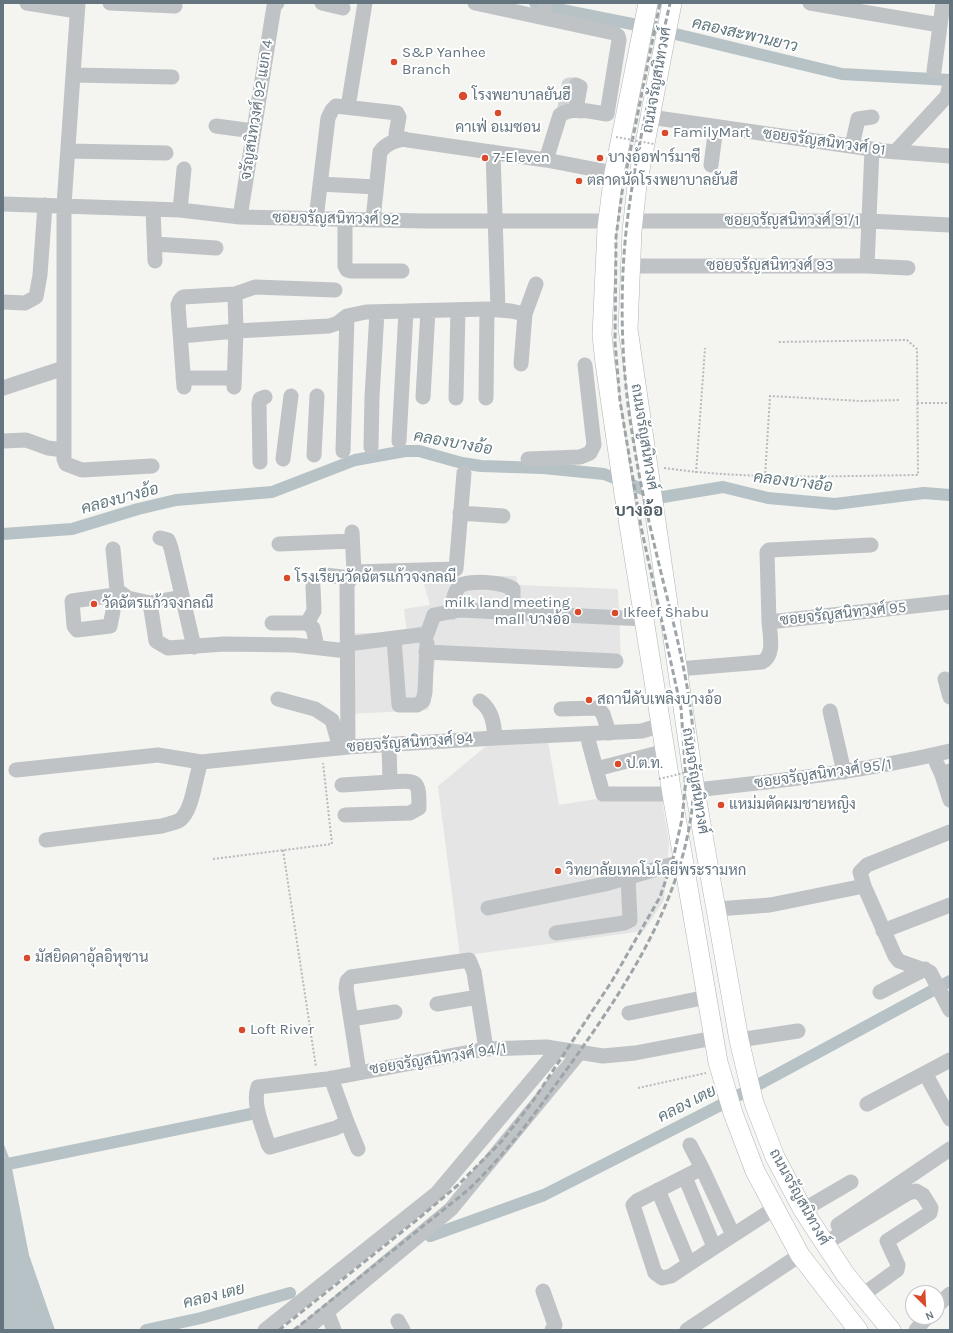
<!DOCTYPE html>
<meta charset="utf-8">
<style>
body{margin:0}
#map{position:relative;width:953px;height:1333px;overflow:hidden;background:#f4f4f0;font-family:Karla,sans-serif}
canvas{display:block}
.frame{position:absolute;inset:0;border:4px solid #647580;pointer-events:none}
.north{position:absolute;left:905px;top:1285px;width:40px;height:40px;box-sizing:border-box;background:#fff;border:1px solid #c1c8cc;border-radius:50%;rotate:156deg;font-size:11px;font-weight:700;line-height:16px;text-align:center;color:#647580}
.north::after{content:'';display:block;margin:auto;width:14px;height:18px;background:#d94a2b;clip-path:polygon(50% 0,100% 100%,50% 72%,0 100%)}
</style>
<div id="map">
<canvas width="953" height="1333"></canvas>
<div class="frame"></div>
<div class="north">N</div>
</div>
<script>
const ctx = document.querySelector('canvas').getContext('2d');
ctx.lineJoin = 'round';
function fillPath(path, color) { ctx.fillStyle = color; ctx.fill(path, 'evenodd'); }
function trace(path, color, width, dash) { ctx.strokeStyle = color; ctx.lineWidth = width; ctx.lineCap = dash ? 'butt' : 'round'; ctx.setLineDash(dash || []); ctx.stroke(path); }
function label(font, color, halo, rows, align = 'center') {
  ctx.font = font + ' Karla,Sarabun,sans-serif'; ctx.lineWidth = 4; ctx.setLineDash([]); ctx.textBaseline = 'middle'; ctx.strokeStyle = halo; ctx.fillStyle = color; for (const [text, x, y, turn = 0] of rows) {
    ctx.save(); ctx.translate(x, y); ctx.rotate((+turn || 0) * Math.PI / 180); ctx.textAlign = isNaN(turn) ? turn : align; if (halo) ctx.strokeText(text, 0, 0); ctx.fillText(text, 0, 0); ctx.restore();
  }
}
const built = new Path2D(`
 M516,576l2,9 100,4 3,74 -185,-8 -8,55 -80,4 1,-81h58l-3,-24 26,-4 -8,-28z
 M548,741l11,64 101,-16 9,53 -5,58 -20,31 -184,25 -22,-170 53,-44z`);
const water = new Path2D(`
 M3,1142l8,21 18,92 26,75h-52z`);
const canal = new Path2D(`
 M535,3l27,7 80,16 200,48 108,6
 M3,534l69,-5 66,-20 38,-9 96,-8 83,-32 50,-9h14l43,12 19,3 62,2 61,6 59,23 60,-10 45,11 67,6 89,-11 26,2
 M3,1165l248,-51
 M430,1236l114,-41 173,-88 233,-126
 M146,1330l55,-12 89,-25`);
const minorTunnel = new Path2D(`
 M564,113l5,-28h7`);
const path = new Path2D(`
 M917,403h33
 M664,468c85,12 168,8 254,7l-1,-126 -10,-9 -129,2
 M696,473l9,-125
 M765,477l5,-81 91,5 39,-1
 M283,850l33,217
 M213,859l119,-15 -9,-81
 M638,1088l68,-15`);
const minor = new Path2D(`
 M27,3l50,8
 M78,3l-14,202v254l2,5 16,6 70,-4
 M110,3l65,3
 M322,3l21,5
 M475,3l139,30 4,3 1,4 -12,74c-15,-2 -34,-8 -47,1l-14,45
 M810,3l130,22
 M543,17l3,-14
 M934,71l9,-68
 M73,75l99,2
 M576,85l4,2 -3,16 3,8
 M348,107l17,-104
 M650,117l235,34 65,5
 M216,126l37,5
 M852,146l6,-27 14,-2
 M68,151l98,2
 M493,152l5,158
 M895,152l52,-56 3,-12
 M711,165l5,-38
 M320,184l56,3
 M3,204l177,6 60,7 185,4h183
 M153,209l2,52
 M180,210l4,-41
 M240,217l34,-211 3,-3
 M316,219l12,-101 4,-8 4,-4 61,7 2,4 -3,17 5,5 145,21 68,13
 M345,220v46l2,4 4,1h51
 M373,220l7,-68c6,-9 15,-11 25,-13
 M634,221h235l81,4
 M155,244l61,4
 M631,266h236l41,2
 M867,266l5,-117
 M235,294l20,-7 80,3
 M3,302l22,1 11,-6 4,-22 5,-70
 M525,314l11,-30
 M181,336l55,-5 -2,56
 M183,378h51
 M184,387l-6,-82 2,-5 3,-3 52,-3 1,37 93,-5 9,-3 9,-7 19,-4 121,-3 24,2 14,3 -4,50
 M3,388l61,-20
 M423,397l5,-86
 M456,398l2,-88
 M486,398l1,-89
 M3,441l23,-1 22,8 16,2
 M399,441l7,-130
 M371,447l1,-50 5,-85
 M343,451l4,-135
 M314,455l3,-59
 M283,459l8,-63
 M528,459l52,-2 10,-4 4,-8 -9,-80
 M260,462l-1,-58 1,-5 5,-2
 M460,513l43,3
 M160,538l8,2 3,8 23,99
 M279,544l73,-3
 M113,549l4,41 11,8 22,5 6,38 12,7 56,-4 70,1 53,6
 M354,572l102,-3 8,-96
 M325,575l26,3
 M110,596l3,15 -3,15 -33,4 -3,-4 -2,-25 50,-7
 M150,603l32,-6
 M452,612c1,-8 1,-19 7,-25 7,-8 46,-5 54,2v24
 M769,622l-2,-70 2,-2 102,-5
 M272,623h35l6,5 4,19
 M307,623l7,-12 -1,-25
 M394,639l5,66h18l6,-4 2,-9 2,-49
 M347,644l80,-10 7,-19 26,-5 185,9
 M426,652l190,9
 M678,669l84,-7c13,-6 8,-27 7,-40l181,-20
 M945,679l5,18
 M278,699l37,10 17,11 8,28
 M480,701c12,9 14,22 15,37
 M561,709l37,-1 5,6 6,19
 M830,711l14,61
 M589,743l7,26 70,-18
 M348,747l-1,-162 7,-13 -2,-40
 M933,755l9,20 8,-4
 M596,769l7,25h69
 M16,770l142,-15 43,7 147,-15 147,-9 147,-7 19,-6
 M942,775l8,25
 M342,785l48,-3
 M695,790c86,-9 171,-19 255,-39
 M345,815l65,-2 9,-5c0,-28 -1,-28 -29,-26l-1,-37
 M46,840l116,-14c5,-2 13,-3 18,-6 13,-10 15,-43 21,-58
 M864,886l-4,-14 7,-7 83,-33
 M488,908l117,-24 79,-23
 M717,909l53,-4 94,-19 31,70 4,5 31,11 20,38
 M883,931l67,-26
 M556,933l68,-10 6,-3 -2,-43
 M880,992l45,-23
 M437,1004l41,-7
 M629,1013l78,-16
 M351,1019l44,-7
 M739,1040l59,-9
 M359,1072l-13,-84 1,-7 4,-4 118,-17 5,12 12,77
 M925,1073l25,46
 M331,1078l16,44 -11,6 -66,19 -2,-3c-5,-17 -16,-40 -10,-57l69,-8 159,-30 60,-2 57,9 32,-3 79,-15
 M867,1104l83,-44
 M347,1122l11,27
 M690,1145l12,23
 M685,1177l29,70
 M658,1190l31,74
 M803,1210l48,-28
 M838,1225l112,-76
 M733,1235l-31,-67 -65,33 -4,4 22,68 7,5 9,-2c34,-23 69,-45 104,-68
 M824,1244l84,-51 8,-2 7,4 8,13 -1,5 -43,28 11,24 -1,5 -36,26
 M543,1291l12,34 -3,5
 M937,1306l13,-12
 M327,1312l7,18
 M398,1321l5,9
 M265,1330l172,-137 121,-144
 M305,1330l146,-121 129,-157
 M687,1330l113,-75
 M916,1330l11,-13`);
const major = new Path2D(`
 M648,3l-34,170 -7,55 -5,107 3,28 19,131 48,300 46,268 15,51 22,58 45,84 58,75
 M672,3l-35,182 -5,46 -4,98 67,461 44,250 15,63 21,54 28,53 42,64 46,56`);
const rail = new Path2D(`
 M279,1330l139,-111 40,-34 43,-43 32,-41 79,-120 48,-84 13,-38 9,-40 4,-40 -5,-71 -40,-181 -21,-126 -5,-58 1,-106 6,-45 38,-189
 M294,1330c39,-31 78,-63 117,-94 19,-16 39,-31 58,-47 35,-33 63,-71 90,-109 61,-84 124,-175 134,-280 7,-71 -10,-139 -27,-207 -13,-53 -26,-106 -34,-161 -11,-66 -13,-142 -5,-209 9,-74 27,-147 43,-220`);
const pathBridge = new Path2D(`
 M616,137l38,7
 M659,779l45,-11`);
const markers = [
 [394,62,4,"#d94a2b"],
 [463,96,5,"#d94a2b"],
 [498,113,4,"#d94a2b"],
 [665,133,4,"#d94a2b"],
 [485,158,4,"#d94a2b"],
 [600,158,4,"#d94a2b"],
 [579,181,4,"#d94a2b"],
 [287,578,4,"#d94a2b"],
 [94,604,4,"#d94a2b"],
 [578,612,4,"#d94a2b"],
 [615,613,4,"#d94a2b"],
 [589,700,4,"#d94a2b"],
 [618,764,4,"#d94a2b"],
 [721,805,4,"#d94a2b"],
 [558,871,4,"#d94a2b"],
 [27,958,4,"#d94a2b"],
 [242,1030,4,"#d94a2b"]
];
const poiNames = [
 ["S&P Yanhee",402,53],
 ["Branch",402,70],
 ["โรงพยาบาลยันฮี",472,96],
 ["คาเฟ่ อเมซอน",498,128,"center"],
 ["FamilyMart",673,133],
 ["7-Eleven",493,158],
 ["บางอ้อฟาร์มาซี",608,158],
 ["ตลาดนัดโรงพยาบาลยันฮี",587,181],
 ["โรงเรียนวัดฉัตรแก้วจงกลณี",295,578],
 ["milk land meeting",570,603,"right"],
 ["mall บางอ้อ",570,620,"right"],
 ["วัดฉัตรแก้วจงกลณี",102,604],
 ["Ikfeef Shabu",623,613],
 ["สถานีดับเพลิงบางอ้อ",597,700],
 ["ป.ต.ท.",626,764],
 ["แหม่มตัดผมชายหญิง",729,805],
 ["วิทยาลัยเทคโนโลยีพระรามหก",566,871],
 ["มัสยิดดาอุ้ลอิหุซาน",35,958],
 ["Loft River",250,1030]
];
const streetNames = [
 ["ถนนจรัญสนิทวงศ์",657,80,-80],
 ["จรัญสนิทวงศ์ 92 แยก 4",257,110,-81],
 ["ซอยจรัญสนิทวงศ์ 91",824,142,8],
 ["ซอยจรัญสนิทวงศ์ 92",336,219,1],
 ["ซอยจรัญสนิทวงศ์ 91/1",792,221],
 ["ซอยจรัญสนิทวงศ์ 93",770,266],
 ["ถนนจรัญสนิทวงศ์",644,437,81],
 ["ซอยจรัญสนิทวงศ์ 95",843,614,-6],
 ["ซอยจรัญสนิทวงศ์ 94",410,743,-4],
 ["ซอยจรัญสนิทวงศ์ 95/1",823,774,-8],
 ["ถนนจรัญสนิทวงศ์",695,781,81],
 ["ซอยจรัญสนิทวงศ์ 94/1",438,1059,-9],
 ["ถนนจรัญสนิทวงศ์",799,1197,61]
];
const waterNames = [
 ["คลองสะพานยาว",745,35,13],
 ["คลองบางอ้อ",453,443,10],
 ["คลองบางอ้อ",793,482,7],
 ["คลองบางอ้อ",120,499,-15],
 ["คลอง เตย",687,1104,-27],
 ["คลอง เตย",214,1296,-14]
];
const quarterNames = [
 ["บางอ้อ",639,511]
];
fillPath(built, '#e4e5e4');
fillPath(water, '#b7c2c6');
trace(canal, '#b7c2c6', 12);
trace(minorTunnel, '#d0d4d4', 15, [15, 8]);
trace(major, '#b0b5b8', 20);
trace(path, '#b7babc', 2, [2, 2]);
trace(minor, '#bfc3c6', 15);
trace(major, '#fff', 19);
trace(rail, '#9ea5a9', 3, [6, 3]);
trace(pathBridge, '#b7babc', 2, [2, 2]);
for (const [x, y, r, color] of markers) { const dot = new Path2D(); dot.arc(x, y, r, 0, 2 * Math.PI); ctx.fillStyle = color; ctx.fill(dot); trace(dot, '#fff', 1.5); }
label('15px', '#647580', '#fff', poiNames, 'left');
label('15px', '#647580', '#fff', streetNames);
label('italic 16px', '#60777d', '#fff', waterNames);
label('bold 17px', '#525e65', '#fff', quarterNames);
</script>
